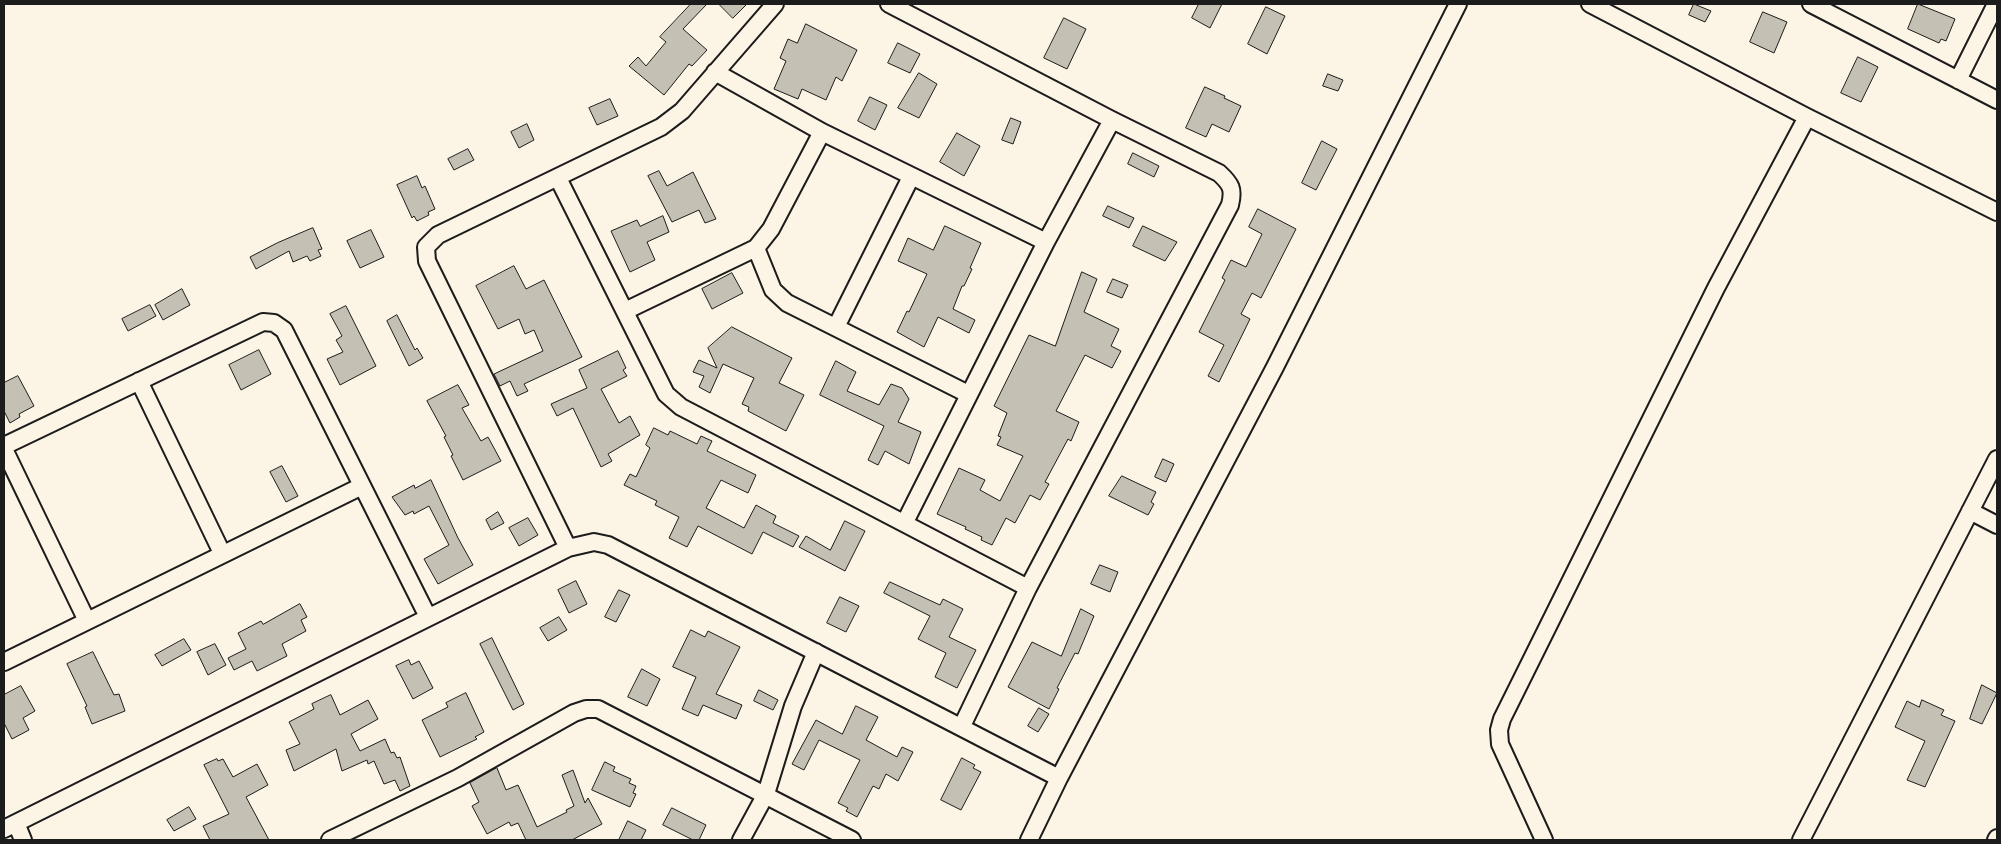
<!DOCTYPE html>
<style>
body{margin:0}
#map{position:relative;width:2001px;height:844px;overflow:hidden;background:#fcf5e5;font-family:"Architects Daughter",sans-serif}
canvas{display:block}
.frame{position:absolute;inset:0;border:5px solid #1c1c1c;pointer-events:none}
</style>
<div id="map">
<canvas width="2001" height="844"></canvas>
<div class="frame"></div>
</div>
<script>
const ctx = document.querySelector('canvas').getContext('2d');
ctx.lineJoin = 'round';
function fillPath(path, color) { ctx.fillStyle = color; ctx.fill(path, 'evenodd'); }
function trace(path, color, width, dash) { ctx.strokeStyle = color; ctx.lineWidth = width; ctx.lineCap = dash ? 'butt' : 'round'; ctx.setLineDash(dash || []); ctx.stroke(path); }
const building = new Path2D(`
 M691,4h16l-24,25 24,21 -15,16 -3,-2 -25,31 -35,-29 9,-9 8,9 20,-24 -6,-5z
 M719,4h28l-14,14z
 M1199,4h23l-12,24 -18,-10z
 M1694,4l17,7 -6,11 -16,-7z
 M1918,4l37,15 -9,22 -5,-2 -2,4 -31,-14z
 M1266,7l19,9 -18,38 -19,-10z
 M1763,12l24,10 -13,31 -24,-11z
 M1064,18l22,11 -19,40 -23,-11z
 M806,24l51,26 -15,31 -6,-4 -10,23 -24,-11 -4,10 -24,-10 12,-28 -6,-3 8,-19 9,4z
 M898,43l22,11 -10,19 -22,-10z
 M1858,57l20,10 -17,35 -20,-9z
 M919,73l18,11 -18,34 -21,-10z
 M1328,74l15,6 -5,11 -15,-5z
 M1205,87l20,9 -1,2 17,8 -12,26 -17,-8 -6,13 -20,-9z
 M870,97l17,8 -12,25 -17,-9z
 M610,99l8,17 -21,9 -8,-17z
 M1011,118l10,4 -8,22 -11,-4z
 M527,124l7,16 -15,8 -8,-16z
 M957,133l23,13 -16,30 -24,-14z
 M1322,141l15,8 -21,41 -14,-7z
 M468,149l6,11 -20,10 -6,-11z
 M1133,153l26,13 -5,11 -26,-13z
 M659,171l8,15 26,-14 23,47 -11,4 -6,-13 -27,12 -24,-46z
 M417,176l5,12 3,-2 10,23 -7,3 1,3 -12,6 -3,-5 -2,2 -15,-33z
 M1108,206l26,12 -5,10 -26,-12z
 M1258,209l38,20 -35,69 -9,-5 -11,21 9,5 -31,63 -11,-6 16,-31 -25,-13 26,-52 -3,-2 9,-18 15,7 16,-33 -13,-7z
 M663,216l6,16 -22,10 8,18 -25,12 -19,-41 26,-11 3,6z
 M945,226l36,17 -11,25 2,1 -8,17h-2l-9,23 22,11 -6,13 -31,-16 -14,30 -27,-15 10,-21 2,1 18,-38 -29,-13 10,-23 25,12z
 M1143,226l34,16 -12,19 -32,-15z
 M313,228l9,21 -4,1 3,6 -11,5 -3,-5 -14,6 -4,-11 -33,18 -6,-12 27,-14z
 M371,230l13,27 -24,11 -13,-27z
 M514,266l12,23 18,-9 38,77 -58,27 4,7 -11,5 -7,-15 -10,5 -6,-12 49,-23 -9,-21 -9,4 -6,-15 -21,10 -22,-43z
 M1082,272l15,7 -13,33 35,17 -8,17 10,5 -9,17 -27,-13 -29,56 23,11 -8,19 -3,-2 -23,43 4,2 -9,16 -10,-5 -15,28 -9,-5 -14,27 -11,-5 1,-3 -17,-8 1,-2 -29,-13 22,-46 26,12 -5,10 20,11 23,-45 -26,-11 4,-8 -3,-1 9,-23 -13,-7 35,-71 26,11z
 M732,273l11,20 -31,16 -10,-20z
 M1113,279l15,6 -6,13 -15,-6z
 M182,289l8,16 -27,15 -8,-15z
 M150,305l6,11 -28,15 -6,-12z
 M346,306l30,60 -36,19 -13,-26 16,-7 -7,-12 6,-4 -12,-22z
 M397,315l18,35 2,-2 6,10 -14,8 -22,-45z
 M732,327l60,31 -13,25 25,12 -18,36 -38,-20 1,-4 -7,-3 12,-26 -31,-14 -13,29 -11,-6 5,-11 -11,-4 6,-12 18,8 -9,-20z
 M259,350l12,24 -30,16 -12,-25z
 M618,351l8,17 -3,2 4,6 -26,13 18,34 11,-7 10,19 -32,19 4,7 -11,6 -28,-59 -16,8 -6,-12 36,-16 -8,-18z
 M836,361l20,11 -9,19 32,14 12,-21 11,4 7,11 -11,23 23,10 -12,32 -24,-13 -7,14 -10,-5 16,-34 -64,-31z
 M18,376l16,30 -15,8 1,3 -10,6 -6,-12v-28z
 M458,385l11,20 -7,3 19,33 7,-4 13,24 -38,19 -12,-24 2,-1 -9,-18 2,-1 -19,-35z
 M654,428l14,7 2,-4 27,13 4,-8 11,5 -5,10 49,24 -8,18 -27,-13 -15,28 38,20 12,-23 20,11 -3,7 26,13 -6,11 -30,-15 -11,22 -54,-28 -11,21 -18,-9 10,-21 -24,-12 2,-4 -33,-16 6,-11 6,3 14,-29 -4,-3z
 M1163,459l11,5 -8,18 -11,-5z
 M282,466l16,30 -12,6 -16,-30z
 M1122,476l34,16 -5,10 3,2 -6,11 -39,-19z
 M431,480l27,58 15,27 -35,19 -14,-25 25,-14 -20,-39 -15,8 -1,-3 -8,4 -13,-18 22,-12 1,3z
 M498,512l6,11 -13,7 -5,-10z
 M528,518l10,17 -19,11 -10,-18z
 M845,521l20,10 -20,40 -46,-24 7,-11 24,14z
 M1100,565l18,7 -8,20 -19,-8z
 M576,581l11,23 -18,9 -11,-23z
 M890,582l50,23 3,-6 20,10 -14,28 27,13 -19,38 -22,-11 11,-24 -28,-14 12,-23 -46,-23z
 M619,590l11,5 -14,27 -11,-5z
 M840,597l19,9 -13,26 -19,-9z
 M300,604l7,13 -6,3 5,11 -24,13 5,12 -30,15 -5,-10 -18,9 -6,-12 18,-9 -8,-16 23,-12 2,3z
 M1081,609l13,7 -16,38 -3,-1 -18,35 2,1 -10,20 -41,-22 24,-45 29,14z
 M559,617l8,13 -19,11 -8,-13z
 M691,630l14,7 3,-6 32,16 -24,47 26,11 -6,14 -33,-14 -5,11 -16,-7 14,-32 -23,-10z
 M492,638l32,66 -11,6 -33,-66z
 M184,639l7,11 -29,16 -7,-11z
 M215,644l11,21 -18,10 -11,-23z
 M93,652l21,43 5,-1 6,17 -33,13 -7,-17 2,-1 -20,-42z
 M409,660l2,5 8,-4 14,27 -20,11 -17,-33z
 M642,669l18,10 -13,27 -19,-9z
 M1982,685l15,8 -15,31 -12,-5z
 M21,686l14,25 -12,7 6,12 -17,9 -8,-16v-28z
 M759,690l19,10 -5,10 -19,-9z
 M466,693l18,39 -9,5 2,2 -37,18 -18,-37 26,-13 -2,-4z
 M331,695l9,20 28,-15 10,19 -27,15 9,17 25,-12 6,14 3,-1 3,6 3,-1 10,29 -10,5 -5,-11 -11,4 -10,-23 -6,3 -1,-4 -25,11 -6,-22 -42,22 -8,-21 14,-6 -11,-22 25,-13 -2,-5z
 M1922,700l22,10 -3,5 14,6 -30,66 -18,-7 18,-39 -30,-14 12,-26 12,6z
 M856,706l22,11 -12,23 31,17 5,-10 11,5 -15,29 -12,-7 -7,15 -6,-3 -16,31 -11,-6 2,-3 -10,-5 22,-43 -41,-20 -15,30 -12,-6 24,-44 26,14z
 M1039,708l10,6 -11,18 -10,-6z
 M962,758l13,7 -2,3 8,4 -20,38 -20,-10z
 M217,759l1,2 5,-2 10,18 24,-13 11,21 -22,12 23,43h-59l-7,-14 26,-12 -25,-49z
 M605,762l10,5 -2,4 18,8 -2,4 7,3 -3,7 3,1 -6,13 -38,-17z
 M497,768l9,22 12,-5 19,42 30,-15 -1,-2 8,-4 -12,-31 11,-5 12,33 3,-5 14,26 -30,16h-46l-8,-17 -7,3 -2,-4 -22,12 -15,-28 7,-4 -9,-19z
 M189,807l7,12 -22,12 -7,-11z
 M672,808l34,17 -7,15h-6l-30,-15z
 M628,821l18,9 -5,10h-22z`);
const minor = new Path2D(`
 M889,4l223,116 107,53c12,11 15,16 11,32l-202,383 -66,138
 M1590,4l217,113 190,95
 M1811,4l186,96
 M715,72l107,60 224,110
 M1958,80l38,-76
 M558,178l108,216 15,13 347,181
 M756,248l17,42 14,13 181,91
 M625,311l131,-63 15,-19 51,-97
 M836,327l75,-150
 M139,381l83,172
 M4,446l259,-124 11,1 10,7 144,287
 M4,449l83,172
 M1970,511l27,14
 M905,522l141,-280 66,-122
 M568,548l-141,-287 -1,-14 12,-12 223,-108 21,-16 93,-107
 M4,662l358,-176
 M16,823l7,17
 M4,829l564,-281 26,-6 14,3 451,233
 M330,840l128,-62 116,-65 12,-4h12l254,131
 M741,840l25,-46 27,-88 23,-54
 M1029,840l30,-62 216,-411 183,-363
 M1544,840l-44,-96 -1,-14 3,-11 214,-431 91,-171
 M1801,840l196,-381
 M1996,840l1,-2`);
fillPath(building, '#c4c0b3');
trace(building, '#1c1c1c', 1);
trace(minor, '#1c1c1c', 20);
trace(minor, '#fcf5e5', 16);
</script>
